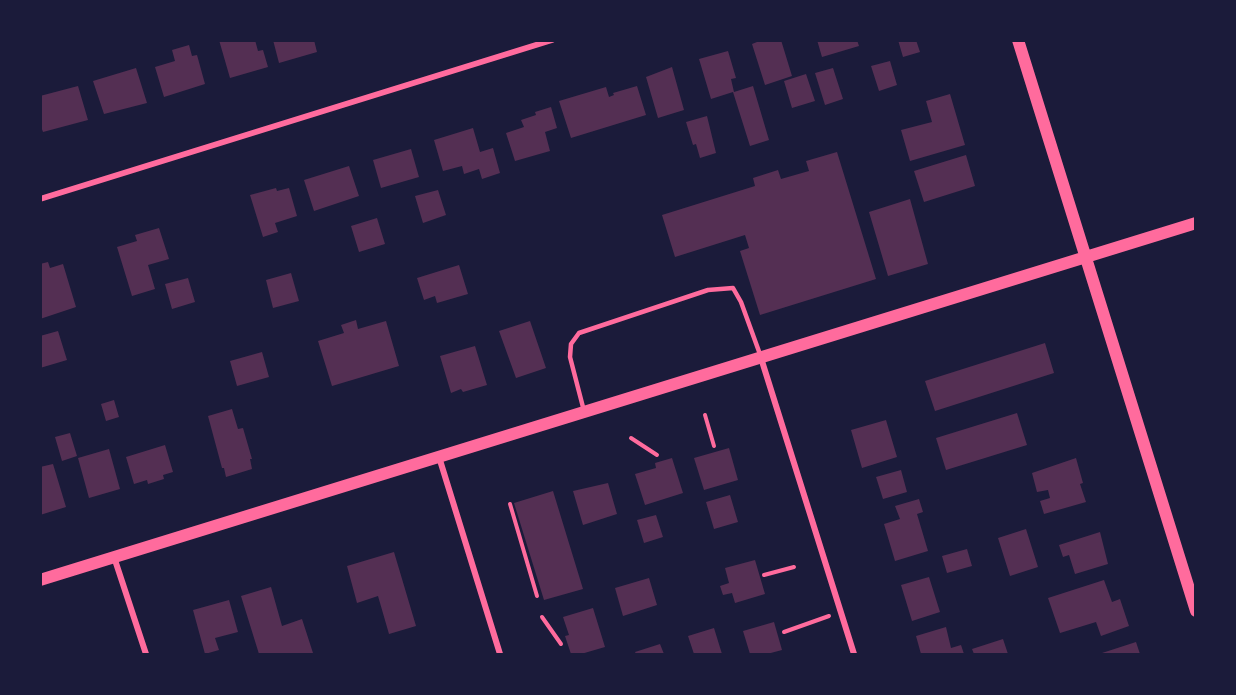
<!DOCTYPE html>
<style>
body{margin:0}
#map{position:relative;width:1236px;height:695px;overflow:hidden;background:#1b1b3a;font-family:"Asap Condensed",sans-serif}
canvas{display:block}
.frame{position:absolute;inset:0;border:42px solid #1b1b3a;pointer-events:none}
</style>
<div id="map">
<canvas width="1236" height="695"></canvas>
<div class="frame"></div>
</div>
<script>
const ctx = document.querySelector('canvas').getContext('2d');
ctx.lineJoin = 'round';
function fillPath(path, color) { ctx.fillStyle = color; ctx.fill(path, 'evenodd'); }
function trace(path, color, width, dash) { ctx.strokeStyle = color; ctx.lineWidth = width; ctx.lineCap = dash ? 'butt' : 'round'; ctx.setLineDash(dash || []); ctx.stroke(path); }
const building = new Path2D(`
 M219,40h36l3,11 5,-1 5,17 -38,11z
 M273,40h41l3,12 -38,11z
 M762,40h19l11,36 -27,9 -13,-41z
 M817,40h40l2,6 -37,11z
 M898,40h18l4,12 -17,5z
 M189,45l3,11 5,-1 8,29 -41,13 -9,-30 20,-6 -3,-11z
 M728,51l8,27 -5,1 3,13 19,-6 16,54 -19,6 -17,-54 -22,7 -12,-40z
 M890,61l7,24 -18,6 -8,-25z
 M672,67l12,43 -26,8 -12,-41z
 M136,68l11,35 -43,11 -11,-33z
 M833,68l10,31 -18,6 -10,-32z
 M806,74l9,27 -23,7 -8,-27z
 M78,86l10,34 -45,12 -3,-8v-28z
 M637,86l9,29 -75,23 -12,-37 47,-14 3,10 5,-2 -1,-2z
 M950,94l15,51 -55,16 -9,-31 31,-8 -6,-21z
 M551,107l6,21 -12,4 5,19 -35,10 -9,-28 18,-6 -3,-7 15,-5 -1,-3z
 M707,116l9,37 -16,5 -4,-14 -3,1 -7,-23z
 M473,128l7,24 13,-4 7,25 -18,6 -3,-10 -15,5 -2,-8 -19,5 -9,-31z
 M411,149l8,28 -38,11 -8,-28z
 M837,152l39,127 -116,36 -20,-64 9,-3 -4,-13 -70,22 -13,-42 93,-29 -2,-8 25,-8 3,9 28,-8 -3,-10z
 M966,155l9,31 -51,16 -10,-31z
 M349,166l10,30 -45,15 -10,-31z
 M276,188l1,3 12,-3 8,28 -22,7 3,9 -15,5 -13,-42z
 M438,190l8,25 -23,8 -8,-27z
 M910,199l18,65 -40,12 -19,-64z
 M377,218l8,26 -26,8 -8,-26z
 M159,228l10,31 -21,6 7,24 -23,7 -15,-49 20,-6 -2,-6z
 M48,262l2,6 13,-4 13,43 -36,12v-55z
 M459,265l9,29 -31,9 -2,-7 -11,4 -7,-22z
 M291,273l8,28 -26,7 -7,-28z
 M188,278l7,24 -23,7 -7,-25z
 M356,320l2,9 28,-8 13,45 -67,20 -14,-45 26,-8 -3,-8z
 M530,321l16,47 -30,10 -17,-47z
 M58,331l9,29 -27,8v-32z
 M1045,343l9,30 -119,38 -10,-30z
 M475,346l12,39 -24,7 -2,-3 -10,4 -11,-37z
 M262,352l7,25 -32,9 -7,-25z
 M114,400l5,17 -13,4 -5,-17z
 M232,409l6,20 5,-1 9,31h-2l2,10 -26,8 -2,-9h-2l-14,-52z
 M1017,413l10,32 -81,25 -10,-32z
 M886,420l11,37 -35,11 -11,-38z
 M70,433l7,23 -15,5 -7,-24z
 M165,445l8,27 -10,3 1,4 -16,5 -1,-4 -13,4 -8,-27z
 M729,448l9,32 -34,10 -10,-32z
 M109,449l11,40 -31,9 -11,-40z
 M672,458l11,35 -38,12 -10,-31 21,-6 -1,-5z
 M1076,458l7,25 -3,1 6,18 -42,12 -4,-13 10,-3 -2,-8 -11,2 -5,-19z
 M53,464l13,43 -26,8v-48z
 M901,470l6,22 -24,7 -7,-22z
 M608,483l9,31 -34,11 -10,-34z
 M553,491l30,98 -39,11 -30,-97z
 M730,495l8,27 -24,7 -8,-27z
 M919,499l4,13 -6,2 11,37 -33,10 -11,-37 16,-5 -5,-13z
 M656,515l7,22 -19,6 -7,-23z
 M1026,529l12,38 -28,9 -12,-38z
 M1100,532l8,32 -33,10 -6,-19 -6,2 -4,-12z
 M967,549l5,17 -25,7 -5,-17z
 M394,552l22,74 -27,8 -11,-38 -21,7 -10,-37z
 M755,560l10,34 -30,9 -3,-10 -9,2 -3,-9 9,-3 -4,-15z
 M929,577l11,35 -28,9 -11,-36z
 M649,578l8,27 -34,11 -8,-28z
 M1104,580l8,22 8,-3 9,27 -28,10 -5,-14 -36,11 -12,-35z
 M271,587l11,39 20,-7 11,34 -54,1 -18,-58z
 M229,600l9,32 -23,6 4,12 -14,4 -12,-44z
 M593,608l12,39 -24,7h-10l-6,-18 4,-1 -6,-18z
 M774,622l8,28 -15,4h-17l-7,-23z
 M946,627l5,21 10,-3 3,9h-43l-5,-18z
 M714,628l8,26h-28l-6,-18z
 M1003,639l5,15h-34l-2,-5z
 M1136,642l4,12h-37l-1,-1z
 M660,644l4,10h-28l-1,-2z`);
const path = new Path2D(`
 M705,415l9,31
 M631,438l26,17
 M510,504l27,92
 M764,575l30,-8
 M542,617l19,27
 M784,632l45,-16`);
const service = new Path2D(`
 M584,411l-14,-54 1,-13 8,-11 129,-43 25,-2 8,14 20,55`);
const minor = new Path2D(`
 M40,199l512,-159
 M761,358l93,296
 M439,457l61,197
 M114,557l32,97`);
const secondary = new Path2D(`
 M1018,40l178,571
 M40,580l1156,-357`);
fillPath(building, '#542f53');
trace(path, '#ff6b9d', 4);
trace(service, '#ff6b9d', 4.5);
trace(minor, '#ff6b9d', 6);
trace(secondary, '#ff6b9d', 12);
</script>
